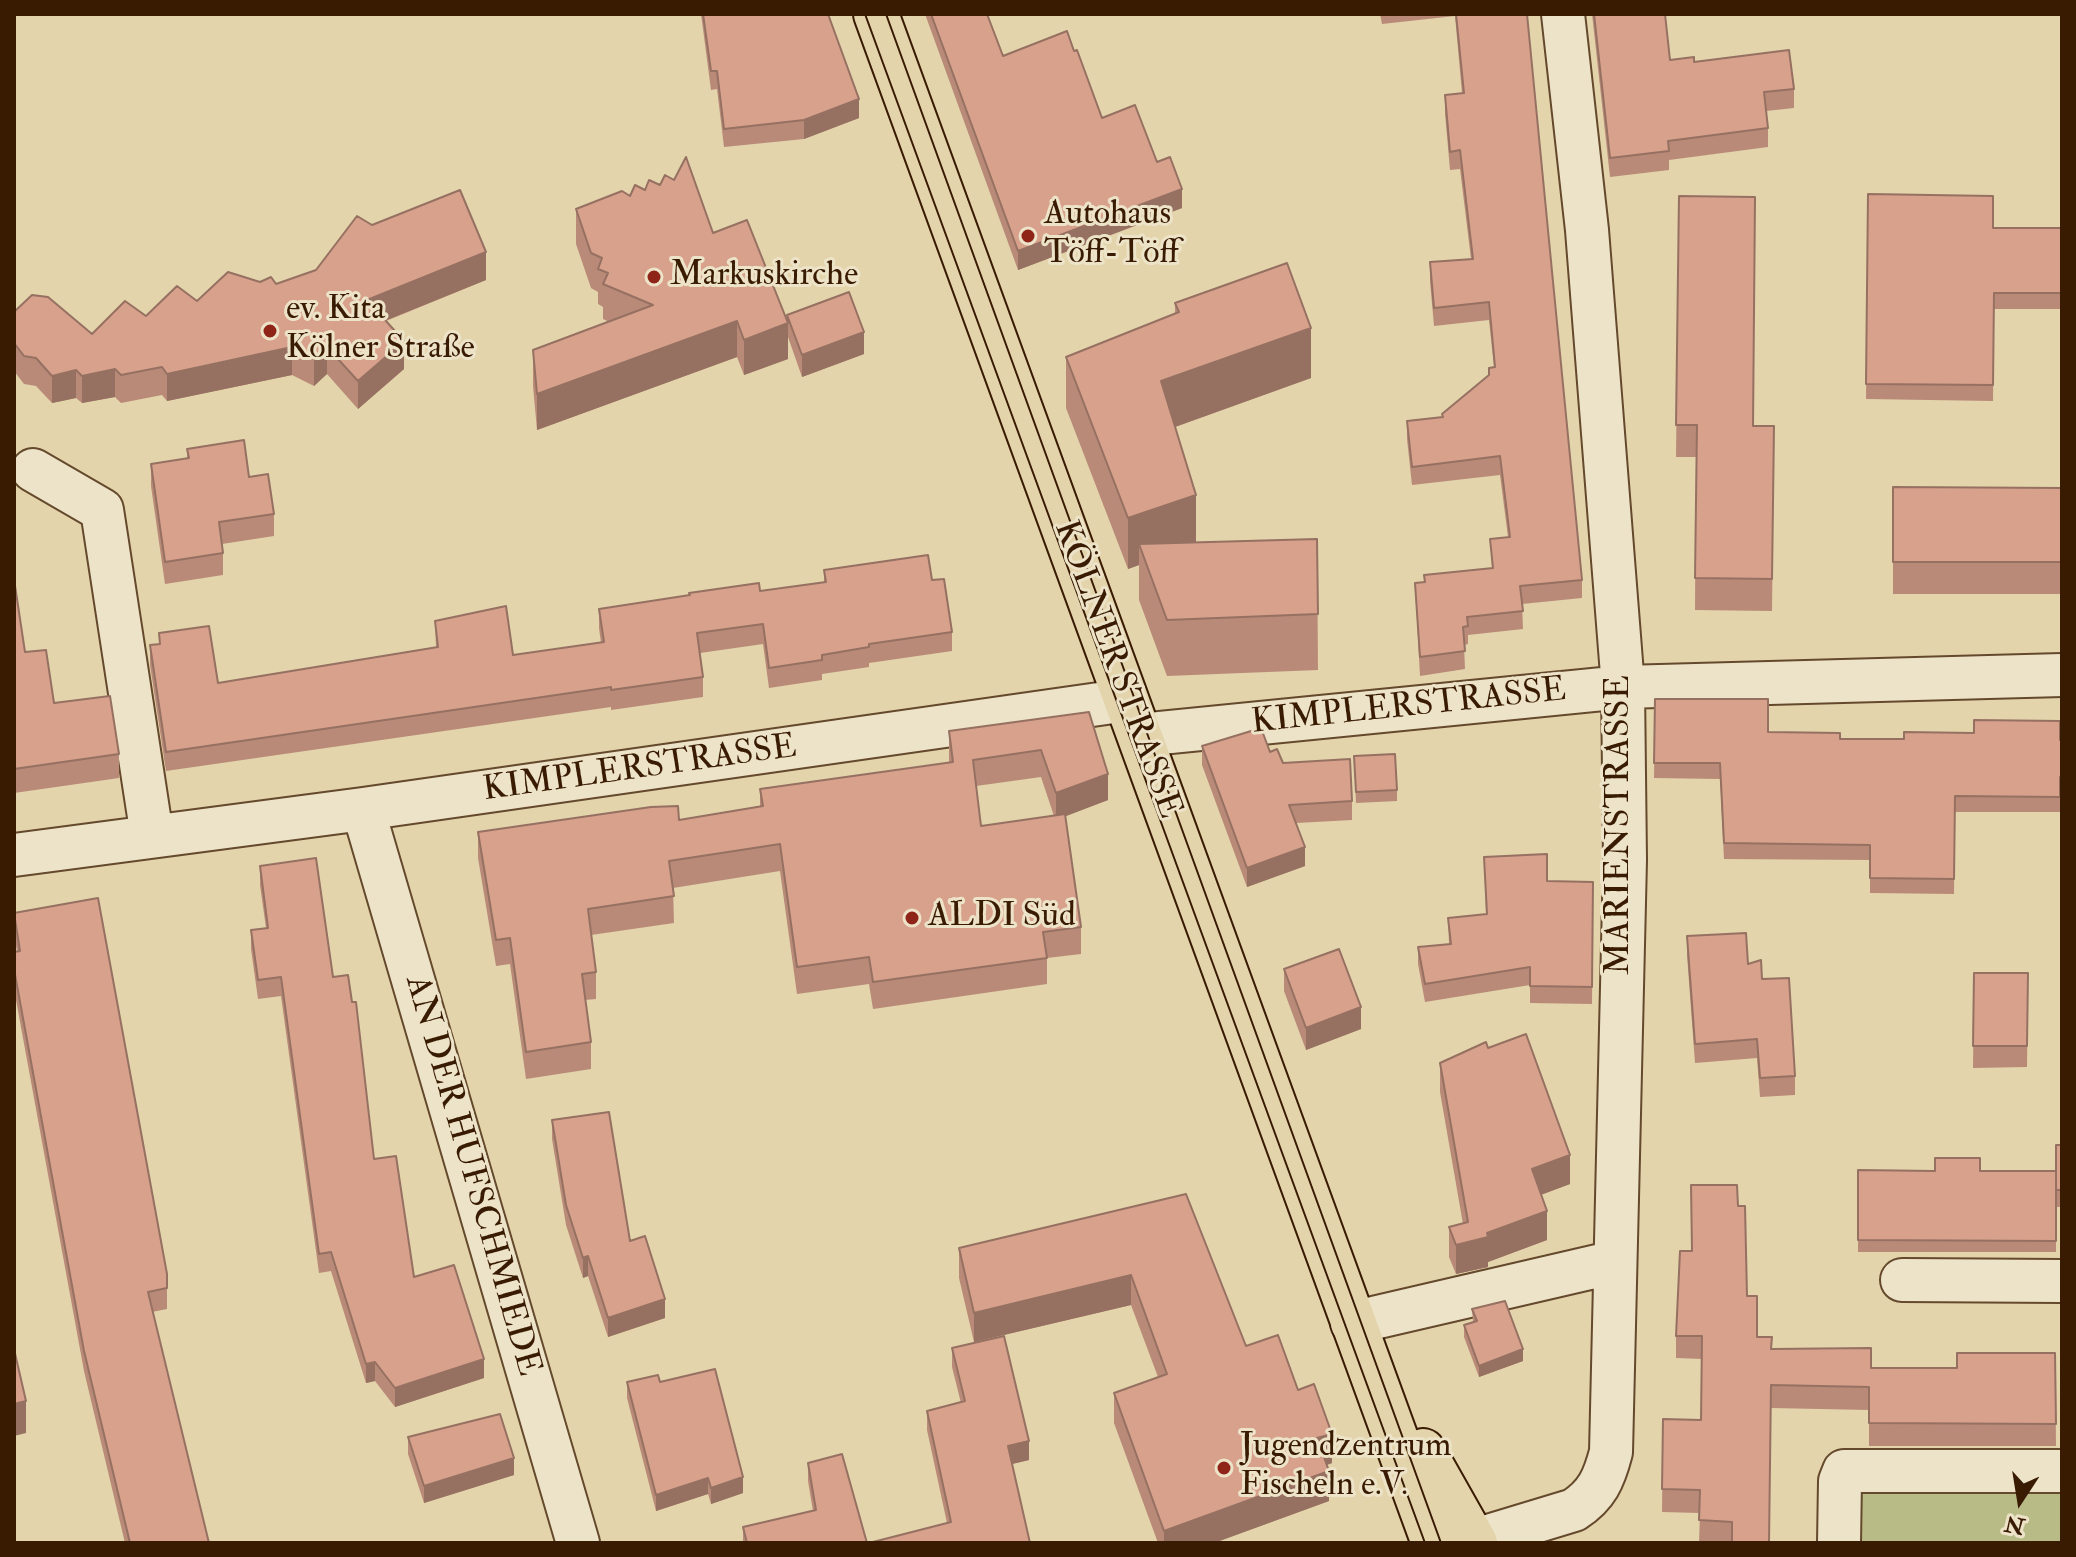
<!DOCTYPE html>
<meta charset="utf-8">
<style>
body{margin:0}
#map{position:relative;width:2076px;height:1557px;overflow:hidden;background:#e3d4ab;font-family:"IM FELL Double Pica",serif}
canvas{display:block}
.frame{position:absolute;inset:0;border:16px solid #391b02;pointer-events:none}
.north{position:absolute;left:1980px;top:1461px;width:80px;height:80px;-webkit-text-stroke:6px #ede3c8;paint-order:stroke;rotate:192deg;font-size:22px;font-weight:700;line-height:32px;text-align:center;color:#391b02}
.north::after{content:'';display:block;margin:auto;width:28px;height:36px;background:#391b02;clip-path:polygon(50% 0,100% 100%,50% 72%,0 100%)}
</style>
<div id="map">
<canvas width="2076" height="1557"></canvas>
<div class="frame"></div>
<div class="north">N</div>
</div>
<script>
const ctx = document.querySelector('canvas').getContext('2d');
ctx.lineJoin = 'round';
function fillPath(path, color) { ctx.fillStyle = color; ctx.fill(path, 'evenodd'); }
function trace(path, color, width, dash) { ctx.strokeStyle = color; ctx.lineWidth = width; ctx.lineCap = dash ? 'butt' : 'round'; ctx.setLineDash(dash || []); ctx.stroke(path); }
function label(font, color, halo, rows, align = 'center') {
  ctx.font = font + ' "IM FELL Double Pica",serif'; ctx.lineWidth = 6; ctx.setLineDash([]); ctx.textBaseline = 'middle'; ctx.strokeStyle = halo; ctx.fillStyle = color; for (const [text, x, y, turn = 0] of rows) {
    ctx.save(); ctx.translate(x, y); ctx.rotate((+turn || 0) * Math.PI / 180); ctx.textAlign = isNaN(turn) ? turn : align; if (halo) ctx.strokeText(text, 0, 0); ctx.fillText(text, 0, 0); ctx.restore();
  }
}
const green = new Path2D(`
 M1859,1487h203v56h-211z`);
const minor = new Path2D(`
 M33,470l69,40 50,326
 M1140,735l483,-48 439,-12
 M363,809l215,734
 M14,855l349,-46 764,-109
 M1902,1280l160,1
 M1352,1323l263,-61
 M1465,1543l109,-33c23,-15 30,-31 37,-58l14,-592 -2,-173 -36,-457 -24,-216
 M1839,1543l1,-62 4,-10h218`);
const major = new Path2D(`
 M876,14l558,1529
 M1423,1451l52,92`);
const tram = new Path2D(`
 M865,14l560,1529
 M886,14l555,1529`);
const wall = new Path2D(`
 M701,14h127l31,104 -55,21 -80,8 -7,-58 -6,1z
 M925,14h62l16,42 71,-5 28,67 55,44 25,46 -164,62z
 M1380,14h147l55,566v18l-60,6 1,25 -55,6v9l-4,1 1,24 -45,7 -5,-93 9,-1v-7l68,-7 -2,-29 18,-2 -8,-62 -88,10 -5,-46v-18l35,-4 47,-41v-8l5,-1 -5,-47 -55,6 -4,-45v-19l41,-3 -11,-90 -10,1 -5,-57v-18l17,-2 -7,-77 -73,8z
 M1592,14h73l5,46 24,2 100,27v19l-28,3 2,17v19l-99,13v10l-59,7z
 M1868,194l125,34h69v81h-68l-1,92 -127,-2z
 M1679,196l74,230h21l-2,185 -77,-1 1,-153h-20z
 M576,209l137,24 74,90v-8l77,39 -62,23 -14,-40v22l-44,16 -7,-18 -200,73 -4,-44v-36l76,-28 -6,-3v-12l-5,-3v-12l-7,-4 -15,-44z
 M372,225l114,55 -100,41 18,48 -46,40 -31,-35 -13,12 -22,-11 -125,26 -5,-6 -41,8 -6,-6 -33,6 -6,-5 -24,5 -16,-17 -12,-2 -10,-13v-59l78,22 168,-52 16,2 40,-14z
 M1175,303l136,75 -136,49 21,115 121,-3 1,131 -151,6 -28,-76v-35l-11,4 -62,-161v-51l109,-43z
 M187,449l62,28 25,37v22l-52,8 1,9v22l-58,9 -14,-98v-22l36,-5z
 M1893,487l169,1v106h-169z
 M824,570l108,10 20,52v19l-83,12v4l-47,7v6l-53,8 -6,-44 -63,9 3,24v20l-92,13v-3l-445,64 -16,-106v-20l9,-1v-11l59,50 218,-36 -1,-26 78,34 88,-12 -2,-15v-19l161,-18 64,-8z
 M14,579l11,73 29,51 65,51v24l-105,15z
 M1655,699l113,33 72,7 222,1v53h-2v19h-105l-1,82 -84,-1v-33l-146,-1 -4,-80 -66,-1z
 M1089,712l19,88 -43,16 16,111v27l-34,4v26l-174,25 -4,-25 -72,10 -17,-123 -107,17 1,35 -83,12 5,37v27l-11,1 6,42v27l-65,10 -16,-115 -14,2 -18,-108v-26l201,-12 81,-14v-17l189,-26v-32zM1041,777l13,39 -73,10 -5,-40z
 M1202,746l68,6 13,11 69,38v19l-56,3 9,43 -58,21 -45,-122z
 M1354,756l43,34v11l-41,2z
 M1484,857l63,24 46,1 -1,122 -62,-1v-18l-105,17 -7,-38v-17l31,-3 -1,-26 38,-4z
 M260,866l73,111 41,182 40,118 70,101 -89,29 -20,-26 -9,2 -35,-112 -12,2 -38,-277 -23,3 -7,-50v-19l15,-2 -6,-43z
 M14,913l153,361v35l-15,3 57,231h-84l-41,-172 -70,-382v-37l3,-1 -3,-15z
 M1687,936l61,28 14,15 33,97v19l-35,2 -3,-39 -62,5 -8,-108z
 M1284,969l77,60 -55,21 -22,-59z
 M1974,973h54l-1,94 -54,1z
 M1488,1048l82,136 -29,11 6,45 -59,22v5l-32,7 -7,-17v-30l14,-3 -23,-132v-29z
 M552,1120l78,121 35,77 -57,19 -20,-61 -5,2 -17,-53 -14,-86z
 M2056,1145h6v62h-6z
 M1858,1170l198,1v81h-198z
 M1186,1194l60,152 52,44 34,73 -5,2 2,36 -115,42h-56l-44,-120v-30l44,-16 -27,-72 -157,37 -15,-64v-30z
 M1738,1206l9,90 10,41 14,12 100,19h86l98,-15 1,93h-187v-36l-98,-2 -2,135h-70l1,-30 -38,-1 1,-93 38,1 1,-61 -26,-1v-22l16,-85z
 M1472,1309l51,52 -44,16 -15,-40v-12l9,-3z
 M952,1348l77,112 -17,4 18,79 -83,-20 -20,-93v-19l34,-8 -9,-36z
 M627,1382h33l83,111 -32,11 -3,-10 -52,17 -29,-113z
 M408,1437l106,38 -90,28 -16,-49z
 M808,1463l59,80h-124v-16l70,-16 -5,-30z`);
const shadedWall = new Path2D(`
 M859,99v19l-55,21v-19z
 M1182,189v19l-164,62v-19z
 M486,252v28l-119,48v-28z
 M737,321v36l-200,73v-36z
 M788,323v36l-44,16v-35z
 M1311,328v50l-150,54v-51z
 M864,332v22l-62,23v-22z
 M404,341v28l-46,40v-28z
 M292,347v28l-125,26v-27z
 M327,347v27l-13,12v-28z
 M115,369v28l-33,6v-27z
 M76,370v28l-24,5v-27z
 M1196,495v50l-57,-1v21l-11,4v-51z
 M1108,774v26l-52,20v-27z
 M1305,847v19l-58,21v-19z
 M1361,1007v22l-55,21v-22z
 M1570,1155v29l-38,14v-29z
 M1547,1211v29l-59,22v5l-32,7v-29z
 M588,1256v20l-5,2v-20z
 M1131,1275v30l-157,37v-29z
 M665,1299v19l-57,19v-19z
 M1523,1349v12l-44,16v-11z
 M484,1359v19l-89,29v-19z
 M375,1362v19l-9,2v-19z
 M26,1401v32l-12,3v-32z
 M1332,1434v29l-15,5v-30z
 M1029,1441v19l-21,5v-19z
 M514,1458v17l-90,28v-17z
 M1329,1471v30l-115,42h-50v-12z
 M743,1477v16l-32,11v-16z
 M708,1478v16l-52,17v-16z`);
const building = new Path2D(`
 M703,14h125l31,85 -55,21 -80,9 -7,-58h-6z
 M931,14h56l16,42 64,-25 7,20 3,-1 25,68 33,-13 22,57 13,-5 12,32 -164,62z
 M1456,14h71l55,566 -62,6 3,25 -56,6 1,9 -5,1 2,24 -45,6 -5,-74 10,-1 -1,-7 69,-7 -3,-29 20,-2 -10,-81 -88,11 -5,-46 36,-4 -1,-3 47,-39v-7l6,-1 -6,-65 -55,6 -4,-46 43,-3 -13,-109 -10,2 -5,-57 19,-2z
 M1594,14h71l5,46 24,-3v5l95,-12 5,39 -30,3 4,36 -100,13 1,10 -59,7z
 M686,157l27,76 34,-13 41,103 -44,17 -7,-19 -200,73 -4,-44 120,-45 -50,-21 5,-11 -10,-4 4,-11 -11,-5 -15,-44 46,-18 8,5 5,-11 10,5 4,-10 11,5 5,-10 9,5z
 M460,190l26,62 -119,48 37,41 -46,40 -31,-34 -13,11 -22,-11 -125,27 -5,-7 -41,8 -6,-6 -33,7 -6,-6 -24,6 -16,-18 -12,-2 -10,-13v-31l18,-17 16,2 44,37 33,-33 21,15 31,-30 20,15 31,-29 32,10 11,-5 5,7 40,-14 41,-54 15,9z
 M1868,194l125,2v32h69v65h-68l-1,92 -127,-1z
 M1679,196l76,1 -2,229h21l-2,153 -77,-1 2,-153h-21z
 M1287,263l24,65 -150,53 35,114 -68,23 -62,-161 113,-45 -4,-9z
 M849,292l15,40 -62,23 -15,-40z
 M244,440l5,37 19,-3 6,40 -55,8 4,31 -58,9 -14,-98 38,-6 -2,-9z
 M1893,487l169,1v74h-169z
 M1317,539l1,75 -151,6 -28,-76z
 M928,555l4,25 12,-1 8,53 -83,12v3l-47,8v5l-53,8 -6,-44 -66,9 6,44 -92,13v-3l-445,65 -16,-107 10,-1 -1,-11 50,-7 9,57 220,-36 -3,-26 71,-15 7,49 91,-13 -5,-33 91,-14 -1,-2 70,-10 1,8 66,-9 -2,-12z
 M14,579l11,73 21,-2 8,53 56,-7 9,58 -105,15z
 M1655,699h113v33l72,1v6h64v-7l70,1v-13l86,1v19h2v37h-2v20l-105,-1 -1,83 -84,-1v-33l-146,-2 -4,-80h-66z
 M1089,712l19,62 -52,19 -15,-43 -68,10 8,66 84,-12 16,113 -38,5 4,26 -174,24 -4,-25 -72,10 -17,-123 -111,17 5,35 -86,13 8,63 -14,2 9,68 -65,10 -16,-114 -14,2 -18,-108 173,-25 27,-1 1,14 84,-14 -3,-17 193,-27 -4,-31z
 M1261,728l9,24 7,-3 6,14 67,-4 2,42 -63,4 16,42 -58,21 -45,-122z
 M1395,754l2,36 -41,2 -2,-36z
 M1547,854v27l46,1 -1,105 -62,-1v-19l-105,17 -7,-37 33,-3 -3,-26 39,-4 -3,-57z
 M316,858l17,119 15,-2 4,27h4l18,157 22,-3 18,121 40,-12 30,94 -89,29 -20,-26 -9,2 -35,-112 -12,2 -38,-277 -23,3 -7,-50 17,-2 -8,-62z
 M98,898l69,376v14l-19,4 61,251h-79l-46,-192 -70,-382v-17l6,-1 -6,-38z
 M1746,933l2,31 13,-4 1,19 27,-1 6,98 -35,2 -3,-39 -62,5 -8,-108z
 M1339,949l22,58 -55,21 -22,-59z
 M1974,973h54l-1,73h-54z
 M1526,1034l44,121 -38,14 15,42 -60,22 1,4 -32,8 -7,-18 19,-5 -28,-159 46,-21 2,6z
 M609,1112l21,129 15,-5 20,63 -57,19 -20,-62 -5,2 -17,-53 -14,-85z
 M2056,1145h6v45h-6z
 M1935,1158h45v13h76v70l-198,-1v-70l77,1z
 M1691,1185h46l1,21h7l2,90h10v41h15l-1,12 100,-1v20h86v-15h98l1,71 -187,-1v-36l-98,-2 -2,158h-37v-21l-33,-2 1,-30 -38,-1 1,-70 38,1 1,-84h-26l4,-85h12z
 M1186,1194l60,152 32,-11 20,55 16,-6 18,50 -15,4 12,33 -165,60 -50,-138 53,-19 -36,-99 -157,38 -15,-65z
 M1505,1301l18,48 -44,17 -15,-41 13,-4 -5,-12z
 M1004,1336l25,105 -21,5 22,97h-161l82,-21 -24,-111 38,-10 -13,-53z
 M14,1349l12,52 -12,3z
 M715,1369l28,108 -32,11 -3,-10 -52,17 -29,-113 31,-7 2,7z
 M500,1414l14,44 -90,28 -16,-49z
 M842,1454l25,89h-120l-4,-16 73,-17 -8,-47z`);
const markers = [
 [1028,236,8,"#8f2418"],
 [654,277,8,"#8f2418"],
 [270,331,8,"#8f2418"],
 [912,918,8,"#8f2418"],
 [1224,1468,8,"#8f2418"]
];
const poiNames = [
 ["Autohaus",1044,216],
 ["Töff-Töff",1044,255],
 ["Markuskirche",670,277],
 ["ev. Kita",286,311],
 ["Kölner Straße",286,350],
 ["ALDI Süd",928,918],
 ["Jugendzentrum",1240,1448],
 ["Fischeln e.V.",1240,1487]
];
const streetNames = [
 ["KÖLNER STRASSE",1116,670,70],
 ["KIMPLERSTRASSE",1409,708,-6],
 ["KIMPLERSTRASSE",640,770,-8],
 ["MARIENSTRASSE",1621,825,-90],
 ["AN DER HUFSCHMIEDE",471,1176,74]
];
fillPath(green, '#b9bb86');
trace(minor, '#64492c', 46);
trace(major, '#391b02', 48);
trace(minor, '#ede3c8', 42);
trace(major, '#e3d4ab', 44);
trace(tram, '#391b02', 2);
fillPath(wall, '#b98a78');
fillPath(shadedWall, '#967162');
fillPath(building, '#d7a18c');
trace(building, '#967162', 2);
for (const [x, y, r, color] of markers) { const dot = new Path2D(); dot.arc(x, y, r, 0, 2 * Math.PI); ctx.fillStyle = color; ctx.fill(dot); trace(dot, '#ede3c8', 3); }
label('34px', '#391b02', '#ede3c8', poiNames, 'left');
label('34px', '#391b02', '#ede3c8', streetNames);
</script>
